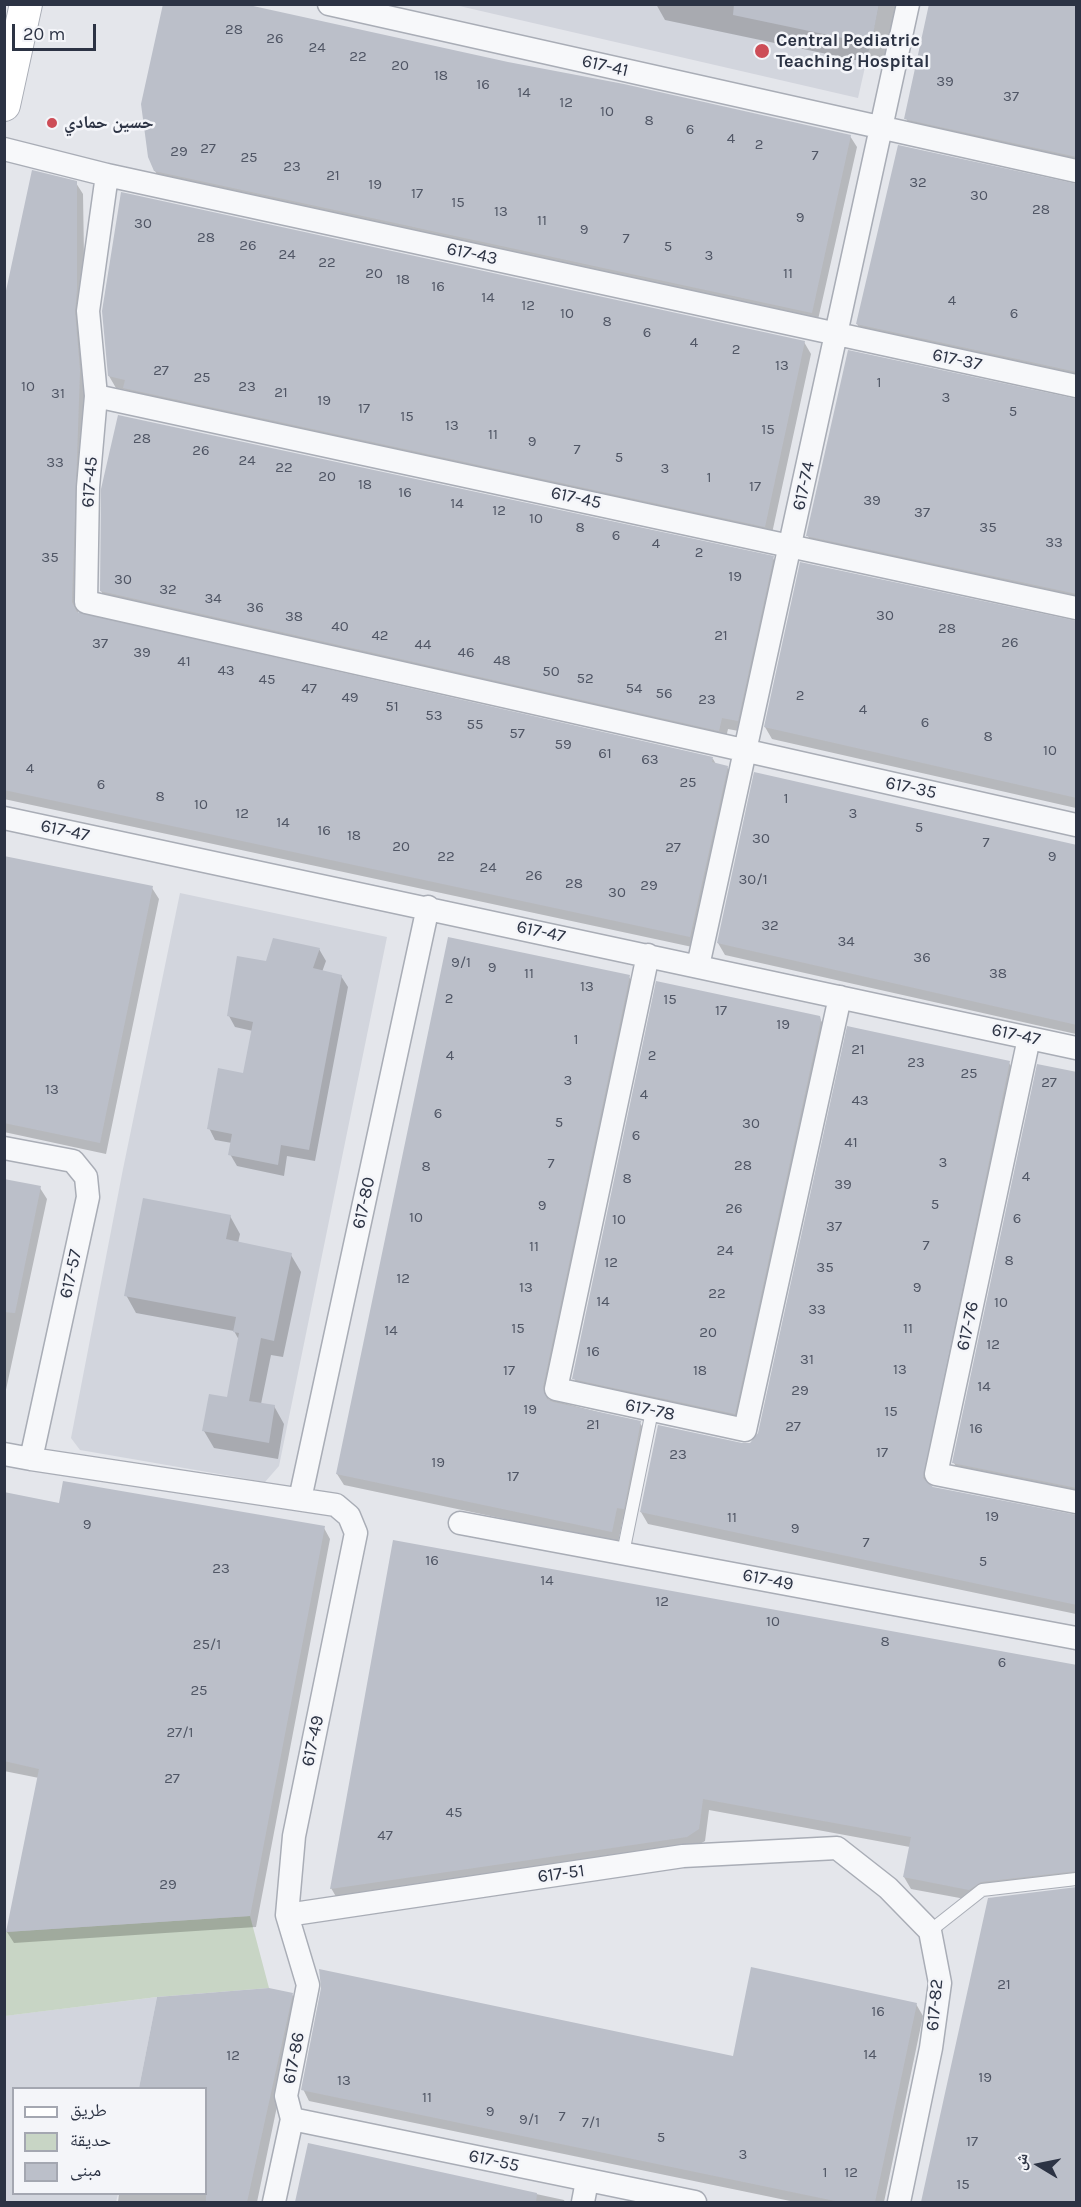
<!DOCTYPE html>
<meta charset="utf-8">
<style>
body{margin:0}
#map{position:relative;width:1081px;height:2207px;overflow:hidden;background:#e4e6eb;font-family:Karla,"Noto Naskh Arabic",sans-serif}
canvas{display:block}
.frame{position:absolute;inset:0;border:6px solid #2c3344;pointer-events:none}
.legend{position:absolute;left:12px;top:2087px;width:195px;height:108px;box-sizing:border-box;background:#f4f5f9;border:2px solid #a4a7b1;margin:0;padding:8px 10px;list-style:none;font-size:18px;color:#2c3344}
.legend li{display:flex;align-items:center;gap:12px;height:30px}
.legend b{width:30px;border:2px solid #a4a7b1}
.north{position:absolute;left:1009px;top:2135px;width:60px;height:60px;-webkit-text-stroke:4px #f4f5f9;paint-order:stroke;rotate:280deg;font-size:16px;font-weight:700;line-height:24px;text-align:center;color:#2c3344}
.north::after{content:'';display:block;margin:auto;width:21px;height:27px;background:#2c3344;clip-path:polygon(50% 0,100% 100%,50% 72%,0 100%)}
.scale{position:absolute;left:12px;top:24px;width:84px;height:27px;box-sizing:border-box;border:3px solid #2c3344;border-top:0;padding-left:8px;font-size:18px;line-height:21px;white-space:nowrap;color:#2c3344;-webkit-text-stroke:4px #f4f5f9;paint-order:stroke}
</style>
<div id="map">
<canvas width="1081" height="2207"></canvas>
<div class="frame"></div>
<ul class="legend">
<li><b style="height:8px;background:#fff"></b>طريق</li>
<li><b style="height:16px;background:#c8d5c5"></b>حديقة</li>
<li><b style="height:16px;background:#bbbfc9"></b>مبنى</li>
</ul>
<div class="north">ش</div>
<div class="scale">20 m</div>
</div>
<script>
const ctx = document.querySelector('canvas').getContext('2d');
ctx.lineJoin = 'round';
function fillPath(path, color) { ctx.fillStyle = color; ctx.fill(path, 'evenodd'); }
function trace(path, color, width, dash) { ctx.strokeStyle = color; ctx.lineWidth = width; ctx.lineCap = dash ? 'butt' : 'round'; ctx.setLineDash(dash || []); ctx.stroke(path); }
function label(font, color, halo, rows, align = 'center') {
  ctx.font = font + ' Karla,"Noto Naskh Arabic",sans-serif'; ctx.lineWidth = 5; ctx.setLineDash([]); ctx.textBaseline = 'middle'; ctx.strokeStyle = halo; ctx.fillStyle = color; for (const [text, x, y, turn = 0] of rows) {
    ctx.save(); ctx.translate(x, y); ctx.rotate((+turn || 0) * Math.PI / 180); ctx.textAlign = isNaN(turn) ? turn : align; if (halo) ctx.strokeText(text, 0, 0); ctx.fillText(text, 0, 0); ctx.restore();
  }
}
const built = new Path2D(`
 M455,5h424l-21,93z
 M180,893l207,44 -108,529 -14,16 -185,-32 -9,-12 52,-269z
 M157,1997l-18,91h-125v106h104l-2,8h-111l-1,-186z`);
const green = new Path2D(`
 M250,1916l19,72 -112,9 -152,19v-84z`);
const shadow = new Path2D(`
 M656,4h241l-13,62 -219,-46z
 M1076,4v163l-164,-37 -6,-12z
 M850,136l7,11 -40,177 -655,-141 -7,-12z
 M76,183l7,11 3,189 -8,231 635,145 3,5 11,3 7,11 -37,170 -693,-149v-492z
 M1076,185v197l-212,-47 -7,-11z
 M804,342l7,12 -40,184 -639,-139 -6,-9 -10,-2 -7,-12z
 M1076,400v204l-262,-57 -6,-11z
 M773,558l6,11 -35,163 -16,-3 -3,13 -617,-139 -7,-12z
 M1076,622v186l-304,-69 -7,-12z
 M1076,846v188l-351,-79 -7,-12z
 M4,857l148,31 7,11 -53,255 -102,-22z
 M319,949l7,12 -4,11 19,4 7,11 -33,174 -28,-5 -3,20 -47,-10 -7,-12 2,-11 -17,-3 -6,-12 35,-53 9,-44 -18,-4 -6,-11 38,-54z
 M629,977l7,11 -88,411 92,24 7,11 -17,86 -7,-1 -5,24 -274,-58 -7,-11z
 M819,1017l7,12 -85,396 -161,-35 -6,-12z
 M1009,1063l7,11 -87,410 4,5 143,27v98l-428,-90 -7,-12 101,-67 8,-1 9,-10z
 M1076,1073v425l-116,-23 -6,-12z
 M4,1180l36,8 7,11 -43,200z
 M230,1216l10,18 -2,9 53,12 10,17 -18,85 -12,-2 -10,49 13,2 10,18 -6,35 -64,-11 -10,-17 24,-33 11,-58 -5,-9 -98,-18 -10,-18z
 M4,1494l56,11 264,23 6,11 -74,388 -242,16 -7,-11 32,-154 -35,-7z
 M1076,1666v217l-88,10 -12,8 -65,-12 -7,-12 6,-30 -201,-37 -4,31 -12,7 -355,52 -7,-12z
 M1076,1889v313h-153l66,-303z
 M292,1994l6,12 -41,196h-139l1,-8h87v-106h-66l19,-90z
 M916,2004l7,12 -39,186h-89l-486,-101 -6,-12 431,-31z
 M309,2145l255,55 1,2h-269z`);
const building = new Path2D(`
 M163,4h81l264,58 116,22 227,51 -39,178 -658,-142 -6,-14 -7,-53z
 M734,4h145l-8,40 -138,-29z
 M929,4h148v153l-173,-38z
 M898,145l179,39v188l-221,-48z
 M32,170l45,11v108l-2,23 5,58 -8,232 5,10 636,145 -1,5 16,4 -38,171 -686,-147v-490z
 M121,192l684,149 -40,186 -642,-139 2,-8 -17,-4 -6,-65z
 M848,350l229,49v195l-271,-58z
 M118,415l656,141 -36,165 -16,-3 -3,13 -619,-140 1,-102z
 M800,562l277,59v177l-313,-71z
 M754,772l323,73v180l-360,-82z
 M4,856l149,30 -53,257 -96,-20z
 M448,937l182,38 -87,412 4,12 6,3 88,19 -17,88 -7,-1 -5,24 -276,-58z
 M273,938l47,10 -7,20 29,7 -33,175 -28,-5 -3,20 -50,-10 4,-21 -25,-5 11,-61 25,5 10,-51 -26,-6 10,-60 29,5z
 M656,981l164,35 1,4 -86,394 -163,-35z
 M847,1026l163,35 -87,417 10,9 144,28v90l-437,-93 18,-87 84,18h8l8,-10z
 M1037,1064l40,8v416l-125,-25z
 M4,1179l37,7 -26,127 -11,-1z
 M143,1198l88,17 -5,24 66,14 -18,88 -13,-3 -12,63 26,4 -6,38 -67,-12 7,-37 18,3 12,-64 -6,-1 3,-15 -112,-21z
 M63,1481l262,45 -75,390 -244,16 33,-163 -35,-8v-269l55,11z
 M393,1540l684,125v206l-96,11 -12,8 -66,-13 8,-40 -208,-38 -4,30 -12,8 -357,52z
 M1077,1887v315h-156l67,-304z
 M751,1967l166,36 -42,199h-35l-539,-112 20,-102 -2,-19 414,87z
 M269,1988l24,5 -46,209h-41v-114h-67l18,-91z
 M308,2143l229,50 -1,9h-241z`);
const lane = new Path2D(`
 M623,1553l29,-142
 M930,1931l52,-41 94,-11`);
const street = new Path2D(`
 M329,4l747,167
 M4,149l103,26
 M96,396l-8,-85 19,-136 969,211
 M1076,608l-980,-212 -8,91 -2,115 990,223
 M4,818l1072,230
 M648,955l-92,434 189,41 95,-433
 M698,966l210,-962
 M1029,1038l-93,436 140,28
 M4,1148l69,13 13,16 2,20 -57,262 -27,-5
 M31,1459l305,46 13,11 7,17 -62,303 -7,79 21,70 -22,111 6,23 -18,83
 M300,1499l128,-592
 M460,1523l616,115
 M287,1915l396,-59 154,-8 51,40 42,43 10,52 -9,65 -32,154
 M292,2119l403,83
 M583,2202l4,-21`);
const secondary = new Path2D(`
 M4,105l22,-101`);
const markers = [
 [762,51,8,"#cd4d57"],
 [52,123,6,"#cd4d57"]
];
const numberNames = [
 ["28",234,30],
 ["26",275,39],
 ["24",317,48],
 ["22",358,57],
 ["20",400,66],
 ["18",441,76],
 ["39",945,82],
 ["16",483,85],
 ["14",524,93],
 ["37",1011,97],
 ["12",566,103],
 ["10",607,112],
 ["8",649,121],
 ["6",690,130],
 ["4",731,139],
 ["2",759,145],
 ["27",208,149],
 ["29",179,152],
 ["7",815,156],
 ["25",249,158],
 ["23",292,167],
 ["21",333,176],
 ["32",918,183],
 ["19",375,185],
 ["17",417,194],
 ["30",979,196],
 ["15",458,203],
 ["28",1041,210],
 ["13",501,212],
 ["9",800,218],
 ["11",542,221],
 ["30",143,224],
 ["9",584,230],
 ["28",206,238],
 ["7",626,239],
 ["26",248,246],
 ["5",668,247],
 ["24",287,255],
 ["3",709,256],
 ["22",327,263],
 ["20",374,274],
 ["11",788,274],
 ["18",403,280],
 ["16",438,287],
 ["14",488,298],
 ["4",952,301],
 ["12",528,306],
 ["10",567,314],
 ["6",1014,314],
 ["8",607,322],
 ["6",647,333],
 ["4",694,343],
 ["2",736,350],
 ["13",782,366],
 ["27",161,371],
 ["25",202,378],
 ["1",879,383],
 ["10",28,387],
 ["23",247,387],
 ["21",281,393],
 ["31",58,394],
 ["3",946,398],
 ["19",324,401],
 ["17",364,409],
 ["5",1013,412],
 ["15",407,417],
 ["13",452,426],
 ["15",768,430],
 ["11",493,435],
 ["28",142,439],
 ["9",532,442],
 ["7",577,450],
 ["26",201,451],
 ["5",619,458],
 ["24",247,461],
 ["33",55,463],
 ["22",284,468],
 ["3",665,469],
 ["20",327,477],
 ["1",709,478],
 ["18",365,485],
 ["17",755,487],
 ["16",405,493],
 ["39",872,501],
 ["14",457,504],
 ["12",499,511],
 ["37",922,513],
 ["10",536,519],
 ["8",580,528],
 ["35",988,528],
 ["6",616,536],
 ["33",1054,543],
 ["4",656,544],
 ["2",699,553],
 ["35",50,558],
 ["19",735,577],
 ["30",123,580],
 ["32",168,590],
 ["34",213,599],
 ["36",255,608],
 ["30",885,616],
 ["38",294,617],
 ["40",340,627],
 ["28",947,629],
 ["42",380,636],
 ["21",721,636],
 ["26",1010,643],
 ["37",100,644],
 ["44",423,645],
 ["39",142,653],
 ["46",466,653],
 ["48",502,661],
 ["41",184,662],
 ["43",226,671],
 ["50",551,672],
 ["52",585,679],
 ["45",267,680],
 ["47",309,689],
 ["54",634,689],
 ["56",664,694],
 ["2",800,696],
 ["49",350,698],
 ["23",707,700],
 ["51",392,707],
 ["4",863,710],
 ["53",434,716],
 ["6",925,723],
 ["55",475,725],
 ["57",517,734],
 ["8",988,737],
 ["59",563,745],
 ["10",1050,751],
 ["61",605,754],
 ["63",650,760],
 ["4",30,769],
 ["25",688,783],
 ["6",101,785],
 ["8",160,797],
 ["1",786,799],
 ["10",201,805],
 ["12",242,814],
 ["3",853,814],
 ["14",283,823],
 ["5",919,828],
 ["16",324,831],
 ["18",354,836],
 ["30",761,839],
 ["7",986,843],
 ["20",401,847],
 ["27",673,848],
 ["22",446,857],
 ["9",1052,857],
 ["24",488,868],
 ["26",534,876],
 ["30/1",753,880],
 ["28",574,884],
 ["29",649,886],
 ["30",617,893],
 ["32",770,926],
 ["34",846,942],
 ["36",922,958],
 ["9/1",461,963],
 ["9",492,968],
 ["11",529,974],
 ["38",998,974],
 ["13",587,987],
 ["2",449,999],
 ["15",670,1000],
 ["17",721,1011],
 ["19",783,1025],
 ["1",576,1040],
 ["21",858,1050],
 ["4",450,1056],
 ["2",652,1056],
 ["23",916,1063],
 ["25",969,1074],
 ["3",568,1081],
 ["27",1049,1083],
 ["13",52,1090],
 ["4",644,1095],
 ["43",860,1101],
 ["6",438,1114],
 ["5",559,1123],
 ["30",751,1124],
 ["6",636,1136],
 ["41",851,1143],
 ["3",943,1163],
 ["7",551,1164],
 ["28",743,1166],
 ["8",426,1167],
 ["4",1026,1177],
 ["8",627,1179],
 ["39",843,1185],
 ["5",935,1205],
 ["9",542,1206],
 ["26",734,1209],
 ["10",416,1218],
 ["6",1017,1219],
 ["10",619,1220],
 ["37",834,1227],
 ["7",926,1246],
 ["11",534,1247],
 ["24",725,1251],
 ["8",1009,1261],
 ["12",611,1263],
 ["35",825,1268],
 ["12",403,1279],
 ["13",526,1288],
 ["9",917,1288],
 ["22",717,1294],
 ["14",603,1302],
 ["10",1001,1303],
 ["33",817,1310],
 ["15",518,1329],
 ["11",908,1329],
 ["14",391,1331],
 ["20",708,1333],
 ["12",993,1345],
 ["16",593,1352],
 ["31",807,1360],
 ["13",900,1370],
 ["17",509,1371],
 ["18",700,1371],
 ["14",984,1387],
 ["29",800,1391],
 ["19",530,1410],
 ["15",891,1412],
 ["21",593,1425],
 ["27",793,1427],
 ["16",976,1429],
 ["17",882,1453],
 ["23",678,1455],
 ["19",438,1463],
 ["17",513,1477],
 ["19",992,1517],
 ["11",732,1518],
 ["9",87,1525],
 ["9",795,1529],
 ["7",866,1543],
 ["16",432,1561],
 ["5",983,1562],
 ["23",221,1569],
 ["14",547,1581],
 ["12",662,1602],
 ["10",773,1622],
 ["8",885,1642],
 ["25/1",207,1645],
 ["6",1002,1663],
 ["25",199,1691],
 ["27/1",180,1733],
 ["27",172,1779],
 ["45",454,1813],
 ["47",385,1836],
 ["29",168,1885],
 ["21",1004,1985],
 ["16",878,2012],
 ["14",870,2055],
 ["12",233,2056],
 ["19",985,2078],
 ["13",344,2081],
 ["11",427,2098],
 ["9",490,2112],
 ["7",562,2117],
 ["9/1",529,2120],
 ["7/1",591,2123],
 ["5",661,2138],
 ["17",972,2142],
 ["3",743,2155],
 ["1",825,2173],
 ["12",851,2173],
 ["15",963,2185]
];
const poiNames = [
 ["Central Pediatric",776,41],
 ["Teaching Hospital",776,62],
 ["حسين حمادي",64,123]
];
const streetNames = [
 ["617-41",605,66,13],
 ["617-43",472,254,12],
 ["617-37",957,360,12],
 ["617-45",90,482,-86],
 ["617-74",804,486,-78],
 ["617-45",576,498,12],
 ["617-35",911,788,12],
 ["617-47",65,831,12],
 ["617-47",541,932,12],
 ["617-47",1016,1035,12],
 ["617-80",364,1203,-78],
 ["617-57",71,1274,-78],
 ["617-76",968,1326,-78],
 ["617-78",650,1410,12],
 ["617-49",768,1580,11],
 ["617-49",313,1741,-78],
 ["617-51",561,1874,-8],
 ["617-82",935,2005,-85],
 ["617-86",294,2058,-79],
 ["617-55",494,2161,12]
];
fillPath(built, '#d2d5dd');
fillPath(green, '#c8d5c5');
fillPath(shadow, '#0003');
fillPath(building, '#bbbfc9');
trace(lane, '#a9adb6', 14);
trace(street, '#a9adb6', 25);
trace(secondary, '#a9adb6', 34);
trace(lane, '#f7f8fa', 12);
trace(street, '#f7f8fa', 22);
trace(secondary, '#fff', 32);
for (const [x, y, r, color] of markers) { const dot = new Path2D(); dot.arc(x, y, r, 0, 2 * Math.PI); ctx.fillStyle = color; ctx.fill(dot); trace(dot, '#f4f5f9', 2); }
label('15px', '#505665', null, numberNames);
label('bold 18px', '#2c3344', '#f4f5f9', poiNames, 'left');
label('18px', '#2c3344', '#f4f5f9', streetNames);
</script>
